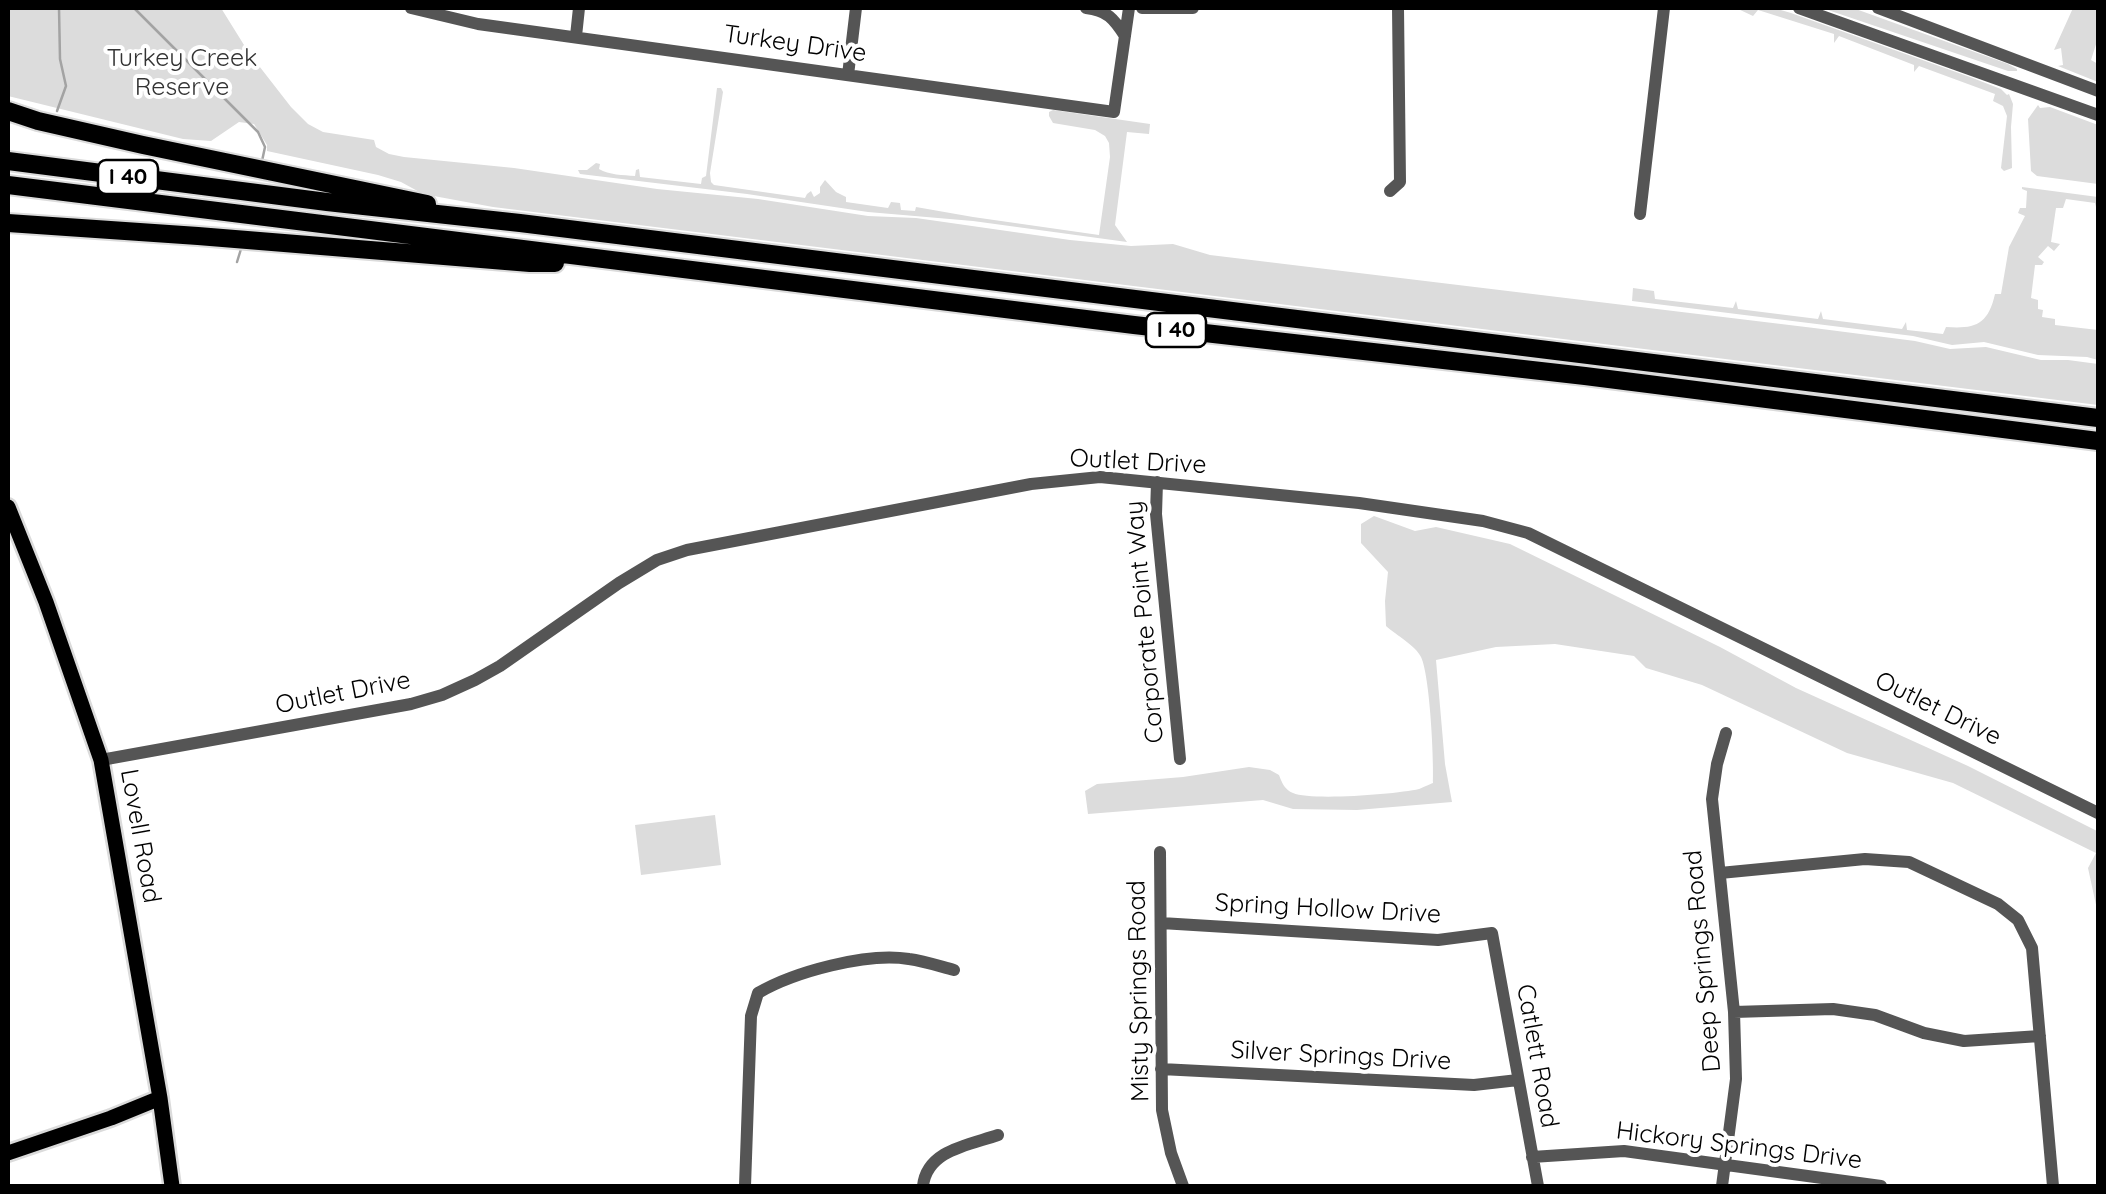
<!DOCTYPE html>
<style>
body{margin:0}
#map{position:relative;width:2106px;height:1194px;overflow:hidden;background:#fff;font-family:Quicksand,sans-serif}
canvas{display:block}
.frame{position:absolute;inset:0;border:10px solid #000;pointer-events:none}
</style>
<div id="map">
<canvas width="2106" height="1194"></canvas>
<div class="frame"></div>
</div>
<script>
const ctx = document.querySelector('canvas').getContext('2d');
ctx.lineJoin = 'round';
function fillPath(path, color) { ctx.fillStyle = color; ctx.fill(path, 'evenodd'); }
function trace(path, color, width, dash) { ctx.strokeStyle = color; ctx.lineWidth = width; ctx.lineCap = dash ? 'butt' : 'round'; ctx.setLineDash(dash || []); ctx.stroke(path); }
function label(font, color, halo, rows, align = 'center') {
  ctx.font = font + ' Quicksand,sans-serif'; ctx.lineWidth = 8; ctx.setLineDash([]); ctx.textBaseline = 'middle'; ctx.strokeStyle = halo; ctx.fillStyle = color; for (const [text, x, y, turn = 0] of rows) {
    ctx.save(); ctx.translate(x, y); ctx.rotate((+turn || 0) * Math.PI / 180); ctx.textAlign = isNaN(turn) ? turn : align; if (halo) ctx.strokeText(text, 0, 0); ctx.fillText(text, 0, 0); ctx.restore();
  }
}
const green = new Path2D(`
 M8,8h213l28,45 42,54 17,17 15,8 51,8 2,7 13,7 15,3 110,11 143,21 101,10 110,17 48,2 154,22 61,6 42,-2 37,11 604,73 101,13 35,8 36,-2 55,13h27l30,4v41l-1605,-198 -70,-13 -22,-12 -23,-7 -111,-24v-6l-13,-21 -15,-2 -28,19 -28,-2 -175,-43z
 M1736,8h38l17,5 179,64 31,12 6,6 2,-1 4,10 -2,23 1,41 -8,3 -3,-3 6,-52 -4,-10 -10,-5 2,-7 -76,-28 -5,6v-7l-75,-29 -5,7v-9l-76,-24 -5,6z
 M1822,8h31l155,56 9,5v2h-9z
 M2073,8h25v30l-7,22 7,4 -2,7 2,1v10l-40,-16 5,-1 -2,-17 -7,2z
 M717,88h4l2,4 -13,81 1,9 3,3 91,13 2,-4 4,-3 3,6 6,-4v-6l5,-7 11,12 10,5v5l42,6 3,-6 9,1 1,7 14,1 1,-4 57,10 126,18 11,-78 -1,-14 -4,-7 -10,-6 -42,-7 -4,-7v-4l4,-2 97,14 -1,10 -22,-2 -12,93 12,17 -154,-21 -105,-9 -121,-18 -167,-20 -2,-4h9l9,-7 4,1 -1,5c10,6 24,6 36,7l1,-6 3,-1 1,8 61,7 1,-6 4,-2z
 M2038,105l2,3 10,-1 48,18v59l-61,-8 -6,-5 -3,-52z
 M2022,187l76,10 -1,14 -2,-8 -29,-4 -3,9h-7l-5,34 9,2 -6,7 -6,-5 -10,11 6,5 -2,3h-7l-4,33 7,2v9l5,1 -1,7 13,2v6l43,5v30l-11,-3 -49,-2 -54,-13 -32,3 -39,-9 -281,-35 1,-13 21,3 1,8 78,9 3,-7 2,8 80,10 3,-8 2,8 79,10 4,-7 1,8 36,4 3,-7c29,2 42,-2 49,-33h6l8,-47 16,-31 -7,-3 2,-5h6l1,-17 -5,-2z
 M1374,516l41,15 21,-4 74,17 210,103 76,41 172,78 129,65 1,83 -10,-46 8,-15 -143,-70 -106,-30 -145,-68 -56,-17 -12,-12 -79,-12 -59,3 -60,13 9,104 7,38 -95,8 -64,-1 -30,-9 -175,14 -3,-23 12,-7 86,-7 66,-10 21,3 9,5c3,8 6,15 14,18 18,8 105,1 126,-4 1,0 13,-6 14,-6 1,-23 -3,-107 -12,-126 -5,-11 -25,-22 -35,-31l-1,-25 3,-29 -27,-29v-19z
 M715,815l6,50 -80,10 -6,-50z`);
const stream = new Path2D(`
 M134,8l124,124 7,15 -3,14
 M57,111l9,-25 -6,-27 -1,-51
 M237,262l4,-13`);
const minor = new Path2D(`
 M411,8l67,16 636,88 15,-104
 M1086,8c21,2 28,11 39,28
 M1142,8h51
 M1799,8l299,107
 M1878,8l220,83
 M576,36l3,-28
 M848,75l8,-67
 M1390,191l10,-9 -2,-174
 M1640,214l24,-206
 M1157,482l-1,32 24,245
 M101,760l310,-56 31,-9 33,-15 25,-14 119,-83 38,-23 30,-10 344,-66 69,-7 259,26 124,18 45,12 570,280
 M1160,852l2,258 9,43 12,33
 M1720,873l145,-14 44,3 89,42 20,16 14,28 21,238
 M1161,923l277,17 54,-7 46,253
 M1734,1012l99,-3 42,6 49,18 40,8 76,-5
 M1161,1069l313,16 44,-5
 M1532,1157l92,-6 257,35
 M745,1186l6,-170 7,-23c36,-21 109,-41 151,-34 15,2 30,7 45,11
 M923,1186c4,-36 46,-41 75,-51
 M1722,1186l14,-107 -2,-67 -22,-213 5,-35 9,-31`);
const major = new Path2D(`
 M8,507l38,95 55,158 59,338 12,88
 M8,1153l103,-35 49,-20`);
const highway = new Path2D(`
 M8,111l30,10 105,24 284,59
 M8,161l319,41 193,21 1578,195
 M8,185l1126,140 451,51 513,65
 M8,223l190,13 332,27h25`);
const shields = [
 [128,177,60],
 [1176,330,60]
];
const shieldNames = [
 ["I 40",128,177],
 ["I 40",1176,330]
];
const streetNames = [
 ["Turkey Drive",795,44,8],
 ["Outlet Drive",1138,462,3],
 ["Corporate Point Way",1145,622,-95],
 ["Outlet Drive",343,693,-11],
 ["Outlet Drive",1938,709,26],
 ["Lovell Road",140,836,80],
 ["Spring Hollow Drive",1328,909,3],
 ["Deep Springs Road",1703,961,-95],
 ["Misty Springs Road",1139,991,-91],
 ["Silver Springs Drive",1341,1056,3],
 ["Catlett Road",1537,1056,80],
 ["Hickory Springs Drive",1739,1146,7]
];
const parkNames = [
 ["Turkey Creek",182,58],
 ["Reserve",182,87]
];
fillPath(green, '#dcdcdc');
trace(stream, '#a3a3a3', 2.5);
trace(major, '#dbdbdb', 20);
trace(highway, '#dbdbdb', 22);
trace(minor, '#555', 12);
trace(major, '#000', 15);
trace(highway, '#000', 18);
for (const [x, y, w] of shields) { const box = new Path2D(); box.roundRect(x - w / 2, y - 17, w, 34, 8); ctx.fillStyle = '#fff'; ctx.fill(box); trace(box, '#000', 2.5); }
label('bold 22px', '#000', null, shieldNames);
label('25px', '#000', '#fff', streetNames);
label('25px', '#333', '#fff', parkNames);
</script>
